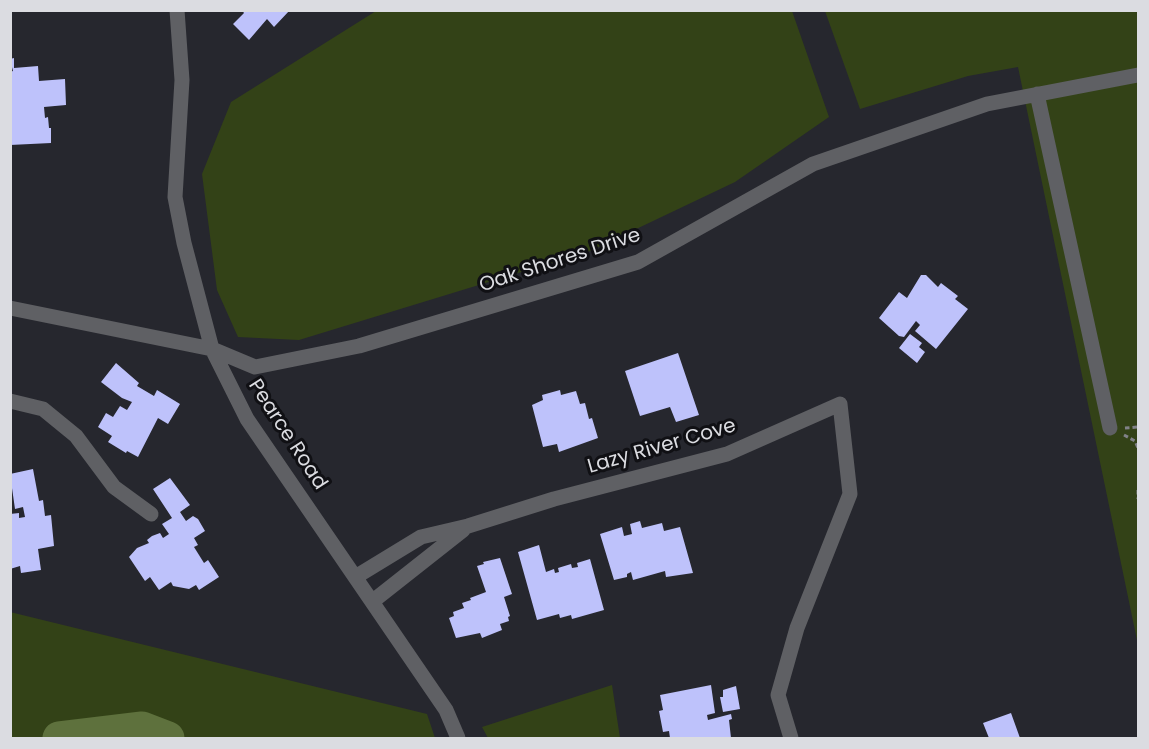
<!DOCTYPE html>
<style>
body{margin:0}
#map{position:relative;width:1149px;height:749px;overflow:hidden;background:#26272e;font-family:Poppins,sans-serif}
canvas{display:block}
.frame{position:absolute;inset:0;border:12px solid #dbdce1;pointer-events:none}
</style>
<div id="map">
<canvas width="1149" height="749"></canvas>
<div class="frame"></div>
</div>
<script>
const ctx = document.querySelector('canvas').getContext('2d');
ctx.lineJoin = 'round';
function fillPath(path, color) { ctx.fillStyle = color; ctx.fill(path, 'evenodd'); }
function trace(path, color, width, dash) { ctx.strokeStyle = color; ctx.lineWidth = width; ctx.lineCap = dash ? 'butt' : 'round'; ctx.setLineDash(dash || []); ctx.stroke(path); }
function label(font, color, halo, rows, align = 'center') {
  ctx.font = font + ' Poppins,sans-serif'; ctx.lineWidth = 6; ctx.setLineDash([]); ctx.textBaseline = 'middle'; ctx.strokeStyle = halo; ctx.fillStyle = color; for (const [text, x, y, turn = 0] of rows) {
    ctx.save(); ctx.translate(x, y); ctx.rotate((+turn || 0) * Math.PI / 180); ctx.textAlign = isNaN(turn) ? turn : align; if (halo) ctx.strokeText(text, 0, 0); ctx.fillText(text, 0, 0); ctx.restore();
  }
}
const green = new Path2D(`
 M376,11h416l37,106 -94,65 -145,69 -291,89 -61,-3 -21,-47 -15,-116 29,-72z
 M825,11h313v634l-120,-578 -50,9 -108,33z
 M10,612l417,102 8,24h-424z
 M612,685l8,53h-132l-6,-11z`);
const river = new Path2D(`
 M59,738l83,-10 26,10`);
const building = new Path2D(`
 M242,10h48l-16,17 -7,-8 -18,21 -16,-16 11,-11z
 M14,58v10l24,-2 1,15 26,-2 1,26 -22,2 1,11 3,-1 1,11h2v15l-41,2v-73l3,-1 -3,-12z
 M921,275h5l12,12 3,-4 17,13 -3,3 13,10 -32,40 -21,-18 5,-6 -4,-4 -12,16 -5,-1 -20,-18 20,-26 8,6z
 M910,334l12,9 -3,4 6,5 -8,11 -18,-15z
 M678,353l21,62 -23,7 -6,-15 -30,9 -15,-45z
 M116,363l23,20 -2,3 17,10 3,-6 23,14 -12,20 -10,-6 -20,39 -11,-6 -1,2 -18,-11 4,-6 -14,-9 8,-14 7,4 7,-11 7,4 5,-8 -10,-4 -21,-16z
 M560,390l1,5 15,-4 4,13 5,-1 4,16 3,-1 6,20 -39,14 -2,-8 -14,3 -11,-42 11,-5 -1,-5z
 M33,469l6,32 4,-1 2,16 6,-1 3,31 -16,3 3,21 -20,3 -1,-7 -10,3v-55l9,-1v5l6,-1 -2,-10 -8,2 -5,-35z
 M170,478l20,27 -10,7 6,9 7,-5 5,3 7,12 -11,7 4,7 -4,2 10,16 4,-3 11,17 -20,13 -3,-5 -7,4 -16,-3 -2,-4 -12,8 -9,-13 -5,4 -16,-24 8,-9 12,-5 -2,-3 5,-4 8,-3 3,5 6,-4 -7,-10 10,-6 -19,-29z
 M640,521l2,7 20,-5 2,8 16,-4 13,46 -27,4 -1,-6 -32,9 -2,-8 -4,2v3l-13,3 -14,-46 22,-7 2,9 8,-2 -2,-10z
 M539,545l7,27 8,-3 1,4 4,-1 -1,-4 13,-4 1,4 6,-1 -1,-4 13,-4 14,51 -32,9 -1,-4 -11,3 -1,-4 -22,6 -19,-68z
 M500,558l12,36 -8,3 6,19 -2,1 1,4 -9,3 2,6 -20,8 -2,-5 -24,5 -7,-20 5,-2 -1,-4 11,-4 -2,-5 9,-3 -1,-2 16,-6 -9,-26 7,-2 -1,-2z
 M711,685l4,28 -8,2 1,5 23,-6 1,5 -3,1 2,18h-61l-1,-7 -6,1 -4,-21 4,-1 -3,-15z
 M736,686l4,23 -17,3 -3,-15h3v-7z
 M1011,713l9,25h-31l-6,-15z`);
const path = new Path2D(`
 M1125,428l13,-1
 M1124,435l11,6 3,7
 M1138,490v9`);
const minor = new Path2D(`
 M177,10l5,70 -7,117 9,46 28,106 35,70 199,291 12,28
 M1037,94l73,334
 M10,308l202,41 43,18 104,-21 279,-84 175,-98 174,-60 151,-29
 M10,401l33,8 33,27 38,51 37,27
 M357,576l64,-39 47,-11 86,-27 173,-45 113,-50 10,90 -53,134 -19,67 13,43
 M373,601l90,-71`);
const streetNames = [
 ["Oak Shores Drive",560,261,-18],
 ["Pearce Road",287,435,57],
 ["Lazy River Cove",662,447,-16]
];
fillPath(green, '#334217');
trace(river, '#5e713d', 33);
fillPath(building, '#bec2fb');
trace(path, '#818288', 3, [4.5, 3]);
trace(minor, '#5f6064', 15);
label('20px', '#dbdce1', '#101014', streetNames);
</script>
